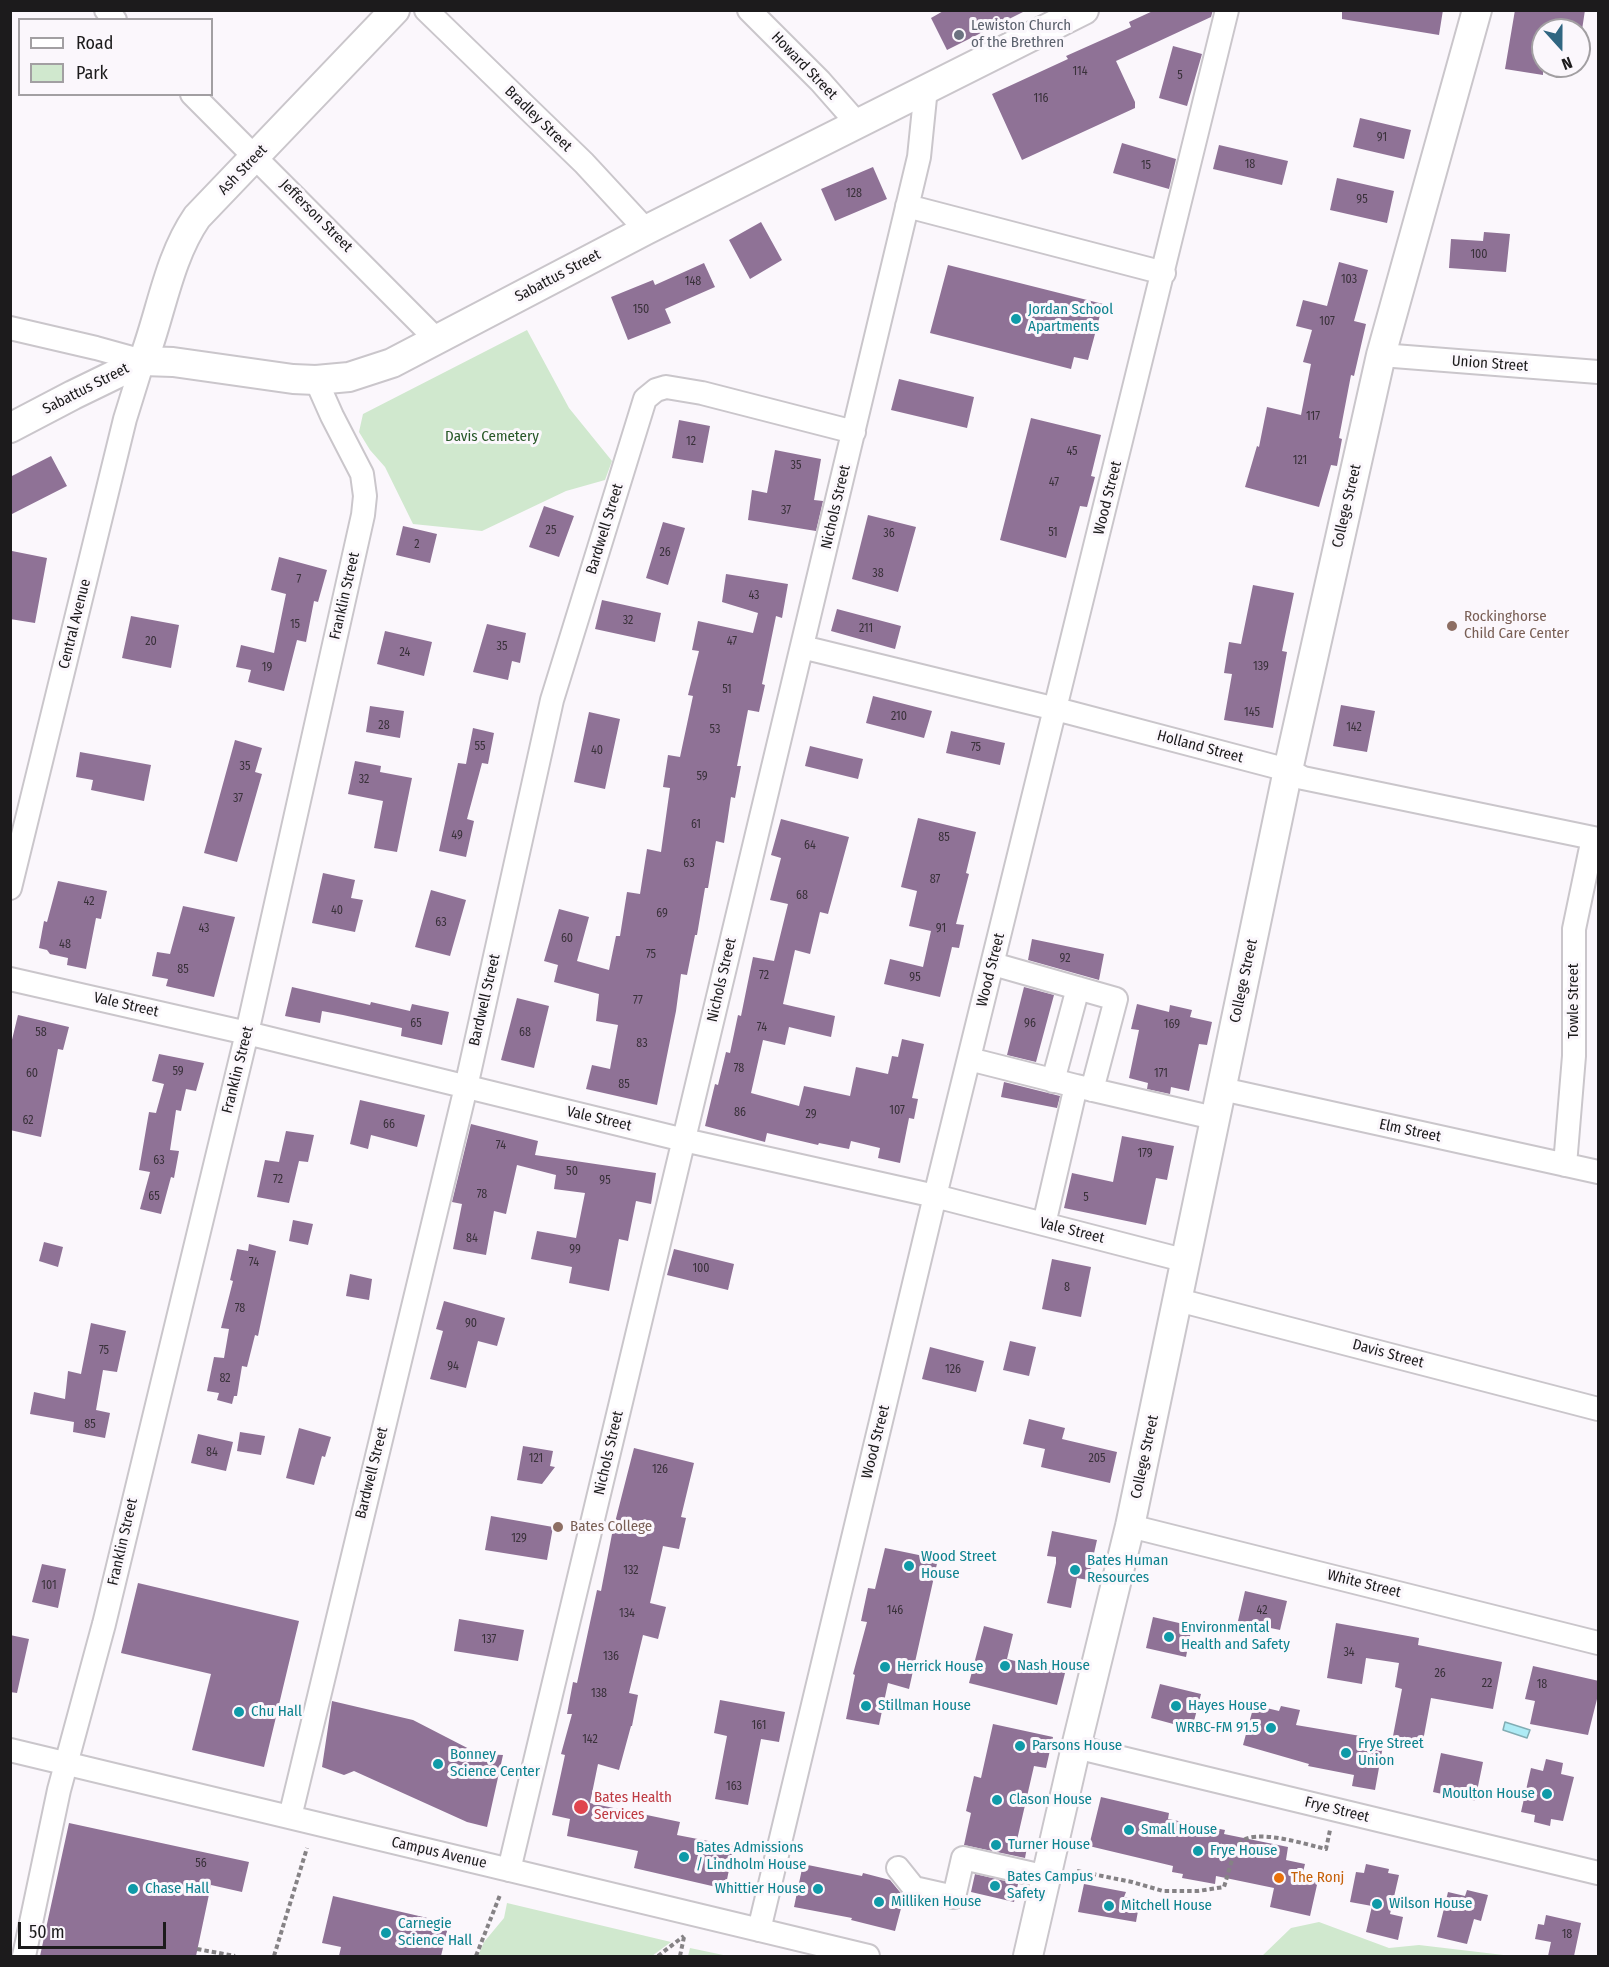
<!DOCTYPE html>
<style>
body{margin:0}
#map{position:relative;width:1609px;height:1967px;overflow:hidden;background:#fbf7fc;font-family:"Fira Sans Condensed",sans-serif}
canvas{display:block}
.frame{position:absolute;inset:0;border:12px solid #1c1b1c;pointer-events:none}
.legend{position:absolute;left:18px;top:18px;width:195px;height:78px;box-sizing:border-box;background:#fbf7fc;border:2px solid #a29fa2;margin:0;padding:8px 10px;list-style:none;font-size:18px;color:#1c1b1c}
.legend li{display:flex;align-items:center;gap:12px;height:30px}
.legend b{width:30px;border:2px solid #a29fa2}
.north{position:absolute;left:1531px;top:18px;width:60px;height:60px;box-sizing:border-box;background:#fbf7fc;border:2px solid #a29fa2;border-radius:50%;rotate:159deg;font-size:16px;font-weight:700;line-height:24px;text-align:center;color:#1c1b1c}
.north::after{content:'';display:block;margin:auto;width:21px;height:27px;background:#306681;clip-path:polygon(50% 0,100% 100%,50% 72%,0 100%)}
.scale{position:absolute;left:18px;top:1922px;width:148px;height:27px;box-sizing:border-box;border:3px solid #1c1b1c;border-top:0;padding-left:8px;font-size:18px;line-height:21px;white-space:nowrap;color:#1c1b1c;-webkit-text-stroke:4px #fbf7fc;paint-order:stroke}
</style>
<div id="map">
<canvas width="1609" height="1967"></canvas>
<div class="frame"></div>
<ul class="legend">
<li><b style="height:8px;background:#fff"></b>Road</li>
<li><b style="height:16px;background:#d0e8ce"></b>Park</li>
</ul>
<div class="north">N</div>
<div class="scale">50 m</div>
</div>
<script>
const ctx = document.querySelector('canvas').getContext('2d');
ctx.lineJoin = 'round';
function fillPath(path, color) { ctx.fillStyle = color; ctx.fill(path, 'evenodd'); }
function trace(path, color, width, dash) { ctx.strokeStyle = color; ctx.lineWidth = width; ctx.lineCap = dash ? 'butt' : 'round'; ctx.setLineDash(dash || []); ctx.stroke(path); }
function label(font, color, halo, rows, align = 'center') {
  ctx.font = font + ' "Fira Sans Condensed",sans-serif'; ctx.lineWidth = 6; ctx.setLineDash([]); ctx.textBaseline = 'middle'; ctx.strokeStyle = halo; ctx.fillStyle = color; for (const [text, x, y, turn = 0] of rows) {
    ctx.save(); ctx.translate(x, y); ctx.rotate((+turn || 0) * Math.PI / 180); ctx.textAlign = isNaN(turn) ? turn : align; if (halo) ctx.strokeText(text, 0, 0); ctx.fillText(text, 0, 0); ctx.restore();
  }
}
const green = new Path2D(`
 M527,330l42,78 43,53 -7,19 -39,11 -84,40 -69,-7 -28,-57 -15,-17 -11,-18 4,-18z
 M507,1903l164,39 -19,14h-174l6,-14 20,-24z
 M1319,1922l70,26 30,-3 93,11h-250l29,-28z
 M690,1948l38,8h-40z`);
const water = new Path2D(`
 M1505,1722l25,8 -3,8 -24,-8z`);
const building = new Path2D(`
 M945,10h82l-80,40 -16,-32z
 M1155,10h58l-2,7 -95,44 19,41v6l-113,52 -30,-66 76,-35 -2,-3 65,-29 -2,-5z
 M1342,10h101l-4,25 -97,-16z
 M1515,10h70l-3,20h-39v45l-38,-6z
 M1173,46l29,8 -15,52 -28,-8z
 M1360,118l51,12 -7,29 -51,-12z
 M1122,143l54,16 -7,30 -56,-16z
 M1219,145l69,16 -6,24 -69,-16z
 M873,167l14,32 -52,22 -14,-32z
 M1337,178l57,13 -7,32 -57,-13z
 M761,222l21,38 -32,19 -21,-39z
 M1484,232l26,2 -4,38 -57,-4 2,-29 32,2z
 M1339,262l29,8 -14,51 12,3 -12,52 -3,-1 -12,63 3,1 -5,27 -6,-1 -12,42 -74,-20 12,-41 2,1 8,-40 34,8 10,-51 -8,-2 9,-32 -16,-4 7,-26 24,6z
 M704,263l11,24 -50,22 6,14 -43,17 -17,-43 42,-17 2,5z
 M948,265l155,39 -15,56 -14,-3 -3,12 -141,-36z
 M899,379l75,18 -7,31 -76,-18z
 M1031,418l70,17 -10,41 4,1 -8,30 -7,-1 -14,52 -66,-18z
 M679,420l31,6 -7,37 -31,-5z
 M775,450l46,9 -7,41 9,1 -7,30 -68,-11 4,-30 15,3z
 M51,456l16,30 -57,29v-38z
 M544,506l30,10 -15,41 -30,-10z
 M868,515l48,12 -18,65 -46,-13z
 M663,522l22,6 -17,57 -22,-7z
 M403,526l34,8 -7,29 -34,-8z
 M12,551l35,7 -12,65 -25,-4z
 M279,557l48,13 -9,32 -4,-1 -8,41 -9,-2 -13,51 -36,-9 3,-12 -15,-3 5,-22 33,8 12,-59 -15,-4z
 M726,574l62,10 -6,34 -6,-2 -14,68 3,1 -6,27 -11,-2 -11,56h4l-6,32 -4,-1 -7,46 -8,-2 -8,47h-3l-8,47h-2l-8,40 -6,-1 -5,37 -19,94 -71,-16 6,-24 18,4 8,-44 -22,-4 3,-27 -45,-12 4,-17 -14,-4 15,-52 30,8 -12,44 32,9 7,-34h4l7,-44 13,2 7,-45 14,3 9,-64 -7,-1 5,-32 12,2 13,-61 -5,-1 11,-44 -7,-1 6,-29 55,12 5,-20 -36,-11z
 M1253,585l41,8 -12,58 5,1 -14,76 -49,-8 8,-46 -8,-1 5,-31 12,2z
 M602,600l59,13 -6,29 -60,-13z
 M837,609l64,17 -6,23 -64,-18z
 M131,616l48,9 -8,43 -49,-10z
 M487,624l39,9 -6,30 -8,-2 -4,19 -35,-8z
 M385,631l47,11 -8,34 -47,-12z
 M873,696l59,15 -8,27 -58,-15z
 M1341,705l34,6 -8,41 -34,-6z
 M370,706l34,5 -4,27 -34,-6z
 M589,712l31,7 -15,70 -31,-7z
 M473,728l21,5 -6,31 -6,-1 -15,56 7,2 -8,36 -27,-6 19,-88 8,1z
 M951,731l54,12 -5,22 -54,-12z
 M235,740l27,8 -7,24 7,2 -25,88 -33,-9z
 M810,746l53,13 -5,20 -53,-13z
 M80,752l71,13 -7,36 -53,-11 2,-10 -17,-3z
 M355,761l26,5 -1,6 32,6 -15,74 -23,-4 9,-47 -35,-7z
 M918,818l58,14 -10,41 3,1 -13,50 8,1 -5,23 -7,-1 -12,50 -56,-13 6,-25 33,8 8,-36 -22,-5 8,-35 -16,-4z
 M781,819l68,18 -21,77 -8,-2 -10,42 -15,-4 -12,54 52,12 -4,21 -42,-10 -4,18 -22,-5 -12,53 48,13 5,-20 46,10 6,-29 32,7 4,-18 6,1 4,-18 22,5 -12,54 6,1 -4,20 -5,-1 -9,45 -22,-5 2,-10 -29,-7 -2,8 -30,-6 -1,2 -51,-12 -2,9 -60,-16 10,-42 3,1 8,-33 4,1 8,-38 3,1 12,-59 21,4 14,-57 -18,-4 11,-42 -10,-3z
 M323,873l32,7 -4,18 12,2 -8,32 -43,-9z
 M58,881l49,10 -6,28 -5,-1 -10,51 -19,-4 1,-7 -18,-4 -3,-4 -8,-2 5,-27 3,1z
 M431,890l35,10 -16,56 -35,-9z
 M183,906l52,11 -21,80 -48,-11 2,-7 -16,-3 5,-24 13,2z
 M1032,939l72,15 -5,26 -71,-20z
 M292,987l78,18 1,-3 39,9 2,-7 37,8 -7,33 -41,-9 1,-8 -59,-13 -21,-4 -2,12 -35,-7z
 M1024,987l30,8 -18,67 -29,-7z
 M517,998l32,8 -15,62 -33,-8z
 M1137,1004l32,8 1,-7 22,5 -2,7 22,5 -5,23 -8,-1 -10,47 -18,-4 -1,7 -23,-5 1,-6 -19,-5 10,-48 -8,-1z
 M18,1015l51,12 -6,23 -5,-1 -17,88 -31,-7v-82z
 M159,1054l45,9 -8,28 -10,-2 -5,22 -5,-1 -6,40 9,1 -5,27 -3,-1 -10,37 -21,-5 10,-37 -11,-2 10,-58 7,1 8,-29 -12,-3z
 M1004,1082l56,14 -3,12 -56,-11z
 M360,1100l65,15 -8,32 -46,-12 -3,14 -18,-5z
 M471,1124l67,17 -3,14 121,18 -5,31 -15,-3 -8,40 -9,-2 -10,52 -40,-8 3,-16 -41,-8 6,-28 39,7 9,-45 -31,-4 2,-14 -39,-10 -11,49 -12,-3 -8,44 -33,-6 9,-45 -10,-2z
 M286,1131l28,4 -6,27 -9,-1 -10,42 -32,-6 8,-37 14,2z
 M1122,1136l52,10 -7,34 -11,-2 -10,47 -82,-17 8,-35 41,9z
 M293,1220l20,4 -5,21 -19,-4z
 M44,1242l19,5 -5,20 -19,-6z
 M249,1244l27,7 -18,85 -3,-1 -8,32 -5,-1 -5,30h-3l-2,8 -15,-4 2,-7 -12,-2 7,-34 10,1 5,-29 -8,-1 12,-47 -3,-1 7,-31 11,2z
 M674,1249l60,15 -6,26 -61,-15z
 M1052,1259l39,8 -10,50 -39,-8z
 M350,1274l22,5 -3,21 -23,-4z
 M444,1301l61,17 -8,28 -19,-5 -12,47 -36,-9 13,-48 -7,-2z
 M91,1323l35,8 -9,41 -14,-2 -7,40 14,3 -5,25 -32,-6 1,-10 -44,-8 4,-22 31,7 3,-28 13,3z
 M1010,1341l26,6 -7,29 -26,-6z
 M930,1347l54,14 -8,31 -54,-13z
 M1029,1419l36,9 -3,11 55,13 -7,31 -69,-16 4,-18 -22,-5z
 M299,1428l32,9 -6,20 -3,-1 -8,29 -28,-7z
 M240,1432l25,4 -4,19 -24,-4z
 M198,1434l35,8 -7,29 -35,-8z
 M523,1446l30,5 -3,15 5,1 -13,17 -25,-4z
 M634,1448l60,15 -13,54 5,1 -7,31 -16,-3 -13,57 16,4 -8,32 -15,-4 -14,58 9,2 -6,31h-1l-12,44 -21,-6 -8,39 90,19 -3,13 57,11 -9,43 -91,-21 4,-17 -71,-15 3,-17 -18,-4 13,-60 -4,-1 11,-40h-5l6,-32 4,1 20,-93 4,1 11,-57z
 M491,1516l62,11 -6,33 -62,-10z
 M1052,1531l45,9 -9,40 -11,-2 -6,30 -24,-5 9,-40v-6l-9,-1z
 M885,1548l53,11 -29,130 -21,-6 -9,42 -33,-6 9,-44 -2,-1 14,-52 -6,-1 7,-33 7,1z
 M42,1564l24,5 -8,39 -26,-6z
 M138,1583l161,38 -35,146 -72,-17 19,-76 -90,-21z
 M1245,1591l42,10 -7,29 -42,-9z
 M1153,1617l39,9 -6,31 -40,-9z
 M459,1619l65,11 -6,31 -64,-10z
 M1336,1623l83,15 -1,7 84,17 -9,47 -62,-11 -8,43 -30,-5 9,-47 -7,-2 4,-24 -33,-5 -4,26 -35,-6z
 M984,1626l29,8 -6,25 58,14 -8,32 -88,-22z
 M10,1635l19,4 -12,54 -7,-1z
 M1533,1666l66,15v10l-11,44 -58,-11 5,-23 -10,-2z
 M1160,1684l41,10 -9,35 -41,-11z
 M720,1700l65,12 -6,30 -18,-3 -13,66 -33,-6 12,-63 -13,-3z
 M332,1701l81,19 66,34 24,1 -16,72 -20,-5 -113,-51 -10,4 -22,-8z
 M1254,1705l25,6 2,-5 19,4 -4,15 88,15 -9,50 -23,-4 2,-11 -46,-9 1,-2 -66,-19z
 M993,1724l60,13 -7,31 -12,-2 -17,74 11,2 -3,16 -61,-13 7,-32 -5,-2 8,-35 7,2z
 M1441,1753l42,9 -8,39 -42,-9z
 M1546,1759l17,4 -2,11 13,3 -11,44 -12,-2 -1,7 -16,-4 1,-7 -14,-3 10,-44 12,3z
 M1101,1797l68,16 -1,6 57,11 -1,4 64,13 -2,13 19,4 -2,8 16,4 -9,40 -40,-9 4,-19 -58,-12 -1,8 -33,-6 1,-4 -11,-2 1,-6 -84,-20z
 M69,1823l180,39 -7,30 -31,-7 -15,71h-156z
 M803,1864l59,12 1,-3 27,7 14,17 -9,34 -44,-11 1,-2 -58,-11z
 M1366,1864l23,5 -1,4 11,2 -9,39 13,3 -5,23 -32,-8 6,-26 -22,-4 6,-30 8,1z
 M975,1874l43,10 -4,18 -43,-10z
 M1084,1884l42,8 -2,5 16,3 -4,22 -58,-10z
 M1467,1890l21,5 -7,26 -7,-2 -7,25 -30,-7 11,-45 17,4z
 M333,1896l116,27 -8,33h-102l2,-9 -19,-4z
 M1546,1915l35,8 -7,33h-26l3,-14 -16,-3 3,-15 6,1z`);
const path = new Path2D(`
 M1077,1871l55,11 31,9h35l26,-4c4,-12 9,-36 16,-44 13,-16 68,2 86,6l4,-19
 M197,1949l38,7
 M274,1956l33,-108
 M476,1956l24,-61
 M658,1956l26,-20
 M680,1956l4,-19`);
const minor = new Path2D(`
 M106,10l9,10
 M426,10l158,153 62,67
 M749,10l71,71 37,42
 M192,94l245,246
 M907,206l257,67
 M10,328l86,20 47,13 -18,58 -115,469
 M1381,355l217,17
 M802,647l254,62 232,61 15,8 295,61
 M993,964l123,35 -24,91
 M10,979l237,54 437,107 251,56 252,65
 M969,1059l107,27
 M1053,1081l25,-93
 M1222,1089l376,83
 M1565,1165l9,-109v-127l19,-91
 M1044,1224l32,-138 138,32
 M1178,1300l420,109
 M1130,1526l468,117
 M1076,1747l522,126
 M10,1750l858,206
 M290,1817l176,-730 86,-387 93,-301 11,-9 10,-3 36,6 152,39
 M898,1868l16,20 40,9 9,-39 84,19
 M509,1870l410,-1713 7,-69
 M759,1930l176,-734 292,-1186
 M24,1956l35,-166 45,-166 143,-591 116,-518 2,-19 -3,-22 -30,-58 -16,-36`);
const major = new Path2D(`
 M143,361c18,-47 25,-102 54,-144l198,-207
 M10,428l63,-33 70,-34 30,1 120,17 23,1 33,-3 43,-14 254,-133 438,-220
 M1028,1956l48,-209 54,-221 158,-756 93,-415 96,-345`);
const markers = [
 [959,35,6,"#6b7280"],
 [1016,319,6,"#0f9aa8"],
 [1452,626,6,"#8d6e63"],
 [558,1527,6,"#8d6e63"],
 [909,1566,6,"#0f9aa8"],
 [1075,1570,6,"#0f9aa8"],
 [1169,1637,6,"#0f9aa8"],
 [1005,1666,6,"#0f9aa8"],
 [885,1667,6,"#0f9aa8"],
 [866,1706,6,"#0f9aa8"],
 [1176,1706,6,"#0f9aa8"],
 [239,1712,6,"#0f9aa8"],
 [1271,1728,6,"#0f9aa8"],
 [1020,1746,6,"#0f9aa8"],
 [1346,1753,6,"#0f9aa8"],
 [438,1764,6,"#0f9aa8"],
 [1547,1794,6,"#0f9aa8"],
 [997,1800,6,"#0f9aa8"],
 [581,1807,8,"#e0444e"],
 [1129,1830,6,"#0f9aa8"],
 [996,1845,6,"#0f9aa8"],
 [1198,1851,6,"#0f9aa8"],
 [684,1857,6,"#0f9aa8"],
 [1279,1878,6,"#e8710a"],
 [995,1886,6,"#0f9aa8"],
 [133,1889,6,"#0f9aa8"],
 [818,1889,6,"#0f9aa8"],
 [879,1902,6,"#0f9aa8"],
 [1377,1904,6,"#0f9aa8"],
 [1109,1906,6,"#0f9aa8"],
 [386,1933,6,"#0f9aa8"]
];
const numberNames = [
 ["114",1080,72],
 ["5",1180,76],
 ["116",1041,99],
 ["91",1382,138],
 ["18",1250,165],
 ["15",1146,166],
 ["128",854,194],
 ["95",1362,200],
 ["100",1479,255],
 ["103",1349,280],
 ["148",693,282],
 ["150",641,310],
 ["107",1327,322],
 ["117",1313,417],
 ["12",691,442],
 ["45",1072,452],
 ["121",1300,461],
 ["35",796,466],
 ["47",1054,483],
 ["37",786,511],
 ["25",551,531],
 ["51",1053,533],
 ["36",889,534],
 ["2",417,545],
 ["26",665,553],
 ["38",878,574],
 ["7",299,580],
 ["43",754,596],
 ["32",628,621],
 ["15",295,625],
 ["211",866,629],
 ["20",151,642],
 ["47",732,642],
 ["35",502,647],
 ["24",405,653],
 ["139",1261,667],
 ["19",267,668],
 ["51",727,690],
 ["145",1252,713],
 ["210",899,717],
 ["28",384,726],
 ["142",1354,728],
 ["53",715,730],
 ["55",480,747],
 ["75",976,748],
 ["40",597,751],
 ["35",245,767],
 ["59",702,777],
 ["32",364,780],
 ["37",238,799],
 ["61",696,825],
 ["49",457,836],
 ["85",944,838],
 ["64",810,846],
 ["63",689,864],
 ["87",935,880],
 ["68",802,896],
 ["42",89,902],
 ["40",337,911],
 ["69",662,914],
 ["63",441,923],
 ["43",204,929],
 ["91",941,929],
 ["60",567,939],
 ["48",65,945],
 ["75",651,955],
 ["92",1065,959],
 ["85",183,970],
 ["72",764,976],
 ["95",915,978],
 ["77",638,1001],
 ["65",416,1024],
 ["96",1030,1024],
 ["169",1172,1025],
 ["74",762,1028],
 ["58",41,1033],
 ["68",525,1033],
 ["83",642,1044],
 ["78",739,1069],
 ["59",178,1072],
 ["60",32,1074],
 ["171",1161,1074],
 ["85",624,1085],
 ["107",897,1111],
 ["86",740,1113],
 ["29",811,1115],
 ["62",28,1121],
 ["66",389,1125],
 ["74",501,1146],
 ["179",1145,1154],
 ["63",159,1161],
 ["50",572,1172],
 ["72",278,1180],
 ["95",605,1181],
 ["78",482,1195],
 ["65",154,1197],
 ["5",1086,1198],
 ["84",472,1239],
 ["99",575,1250],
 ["74",254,1263],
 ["100",701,1269],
 ["8",1067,1288],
 ["78",240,1309],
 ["90",471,1324],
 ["75",104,1351],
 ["94",453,1367],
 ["126",953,1370],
 ["82",225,1379],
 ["85",90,1425],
 ["84",212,1453],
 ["121",536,1459],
 ["205",1097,1459],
 ["126",660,1470],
 ["129",519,1539],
 ["132",631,1571],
 ["101",49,1586],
 ["146",895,1611],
 ["42",1262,1611],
 ["134",627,1614],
 ["137",489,1640],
 ["34",1349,1653],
 ["136",611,1657],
 ["26",1440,1674],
 ["22",1487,1684],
 ["18",1542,1685],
 ["138",599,1694],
 ["161",759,1726],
 ["142",590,1740],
 ["163",734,1787],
 ["56",201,1864],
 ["18",1567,1935]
];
const worshipNames = [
 ["Lewiston Church",971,26],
 ["of the Brethren",971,43]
];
const streetNames = [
 ["Howard Street",804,66,46],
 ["Bradley Street",538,119,44],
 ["Ash Street",243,170,-46],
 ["Jefferson Street",316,216,45],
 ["Sabattus Street",558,276,-28],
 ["Union Street",1490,364,4],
 ["Sabattus Street",86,389,-27],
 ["Wood Street",1108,498,-76],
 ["College Street",1347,506,-77],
 ["Nichols Street",836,507,-77],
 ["Bardwell Street",605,529,-73],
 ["Franklin Street",345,596,-77],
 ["Central Avenue",75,624,-76],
 ["Holland Street",1200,747,15],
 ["Wood Street",991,970,-76],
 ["Nichols Street",722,980,-77],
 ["College Street",1244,981,-78],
 ["Bardwell Street",485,1000,-77],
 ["Towle Street",1574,1001,-90],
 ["Vale Street",126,1005,13],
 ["Franklin Street",238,1070,-76],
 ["Vale Street",599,1119,13],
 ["Elm Street",1410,1131,12],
 ["Vale Street",1072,1231,14],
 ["Davis Street",1388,1354,15],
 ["Wood Street",876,1442,-76],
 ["Nichols Street",609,1453,-77],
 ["College Street",1145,1457,-78],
 ["Bardwell Street",372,1473,-76],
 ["Franklin Street",123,1542,-77],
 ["White Street",1364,1584,14],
 ["Frye Street",1337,1810,14],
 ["Campus Avenue",439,1853,13]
];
const cultureNames = [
 ["Jordan School",1028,310],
 ["Apartments",1028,327],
 ["Wood Street",921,1557],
 ["House",921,1574],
 ["Bates Human",1087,1561],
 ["Resources",1087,1578],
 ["Environmental",1181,1628],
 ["Health and Safety",1181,1645],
 ["Nash House",1017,1666],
 ["Herrick House",897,1667],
 ["Stillman House",878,1706],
 ["Hayes House",1188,1706],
 ["Chu Hall",251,1712],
 ["WRBC-FM 91.5",1259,1728,"right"],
 ["Frye Street",1358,1744],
 ["Union",1358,1761],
 ["Parsons House",1032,1746],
 ["Bonney",450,1755],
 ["Science Center",450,1772],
 ["Moulton House",1535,1794,"right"],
 ["Clason House",1009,1800],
 ["Small House",1141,1830],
 ["Turner House",1008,1845],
 ["Bates Admissions",696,1848],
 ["/ Lindholm House",696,1865],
 ["Frye House",1210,1851],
 ["Bates Campus",1007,1877],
 ["Safety",1007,1894],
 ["Chase Hall",145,1889],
 ["Whittier House",806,1889,"right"],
 ["Milliken House",891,1902],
 ["Wilson House",1389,1904],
 ["Mitchell House",1121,1906],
 ["Carnegie",398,1924],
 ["Science Hall",398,1941]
];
const parkNames = [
 ["Davis Cemetery",492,437]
];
const educationNames = [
 ["Rockinghorse",1464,617],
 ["Child Care Center",1464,634],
 ["Bates College",570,1527]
];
const healthNames = [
 ["Bates Health",594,1798],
 ["Services",594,1815]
];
const foodNames = [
 ["The Ronj",1291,1878]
];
fillPath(green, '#d0e8ce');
fillPath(water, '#aeebf5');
trace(water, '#82adb4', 1.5);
fillPath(building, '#8f7296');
trace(minor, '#cac6cb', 26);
trace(major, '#cac6cb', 32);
trace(path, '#858285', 4, [4.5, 3]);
trace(minor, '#fff', 22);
trace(major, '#fff', 28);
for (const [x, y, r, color] of markers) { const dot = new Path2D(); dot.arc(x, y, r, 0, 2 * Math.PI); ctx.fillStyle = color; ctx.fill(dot); trace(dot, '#fbf7fc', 2); }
label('12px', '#39313a', null, numberNames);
label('15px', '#5b616d', '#fbf7fc', worshipNames, 'left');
label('15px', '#1c1b1c', '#fbf7fc', streetNames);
label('15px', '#0d838f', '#fbf7fc', cultureNames, 'left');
label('15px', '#275727', '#fbf7fc', parkNames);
label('15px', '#785e54', '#fbf7fc', educationNames, 'left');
label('15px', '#be3a42', '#fbf7fc', healthNames, 'left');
label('15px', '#c56008', '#fbf7fc', foodNames, 'left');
</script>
